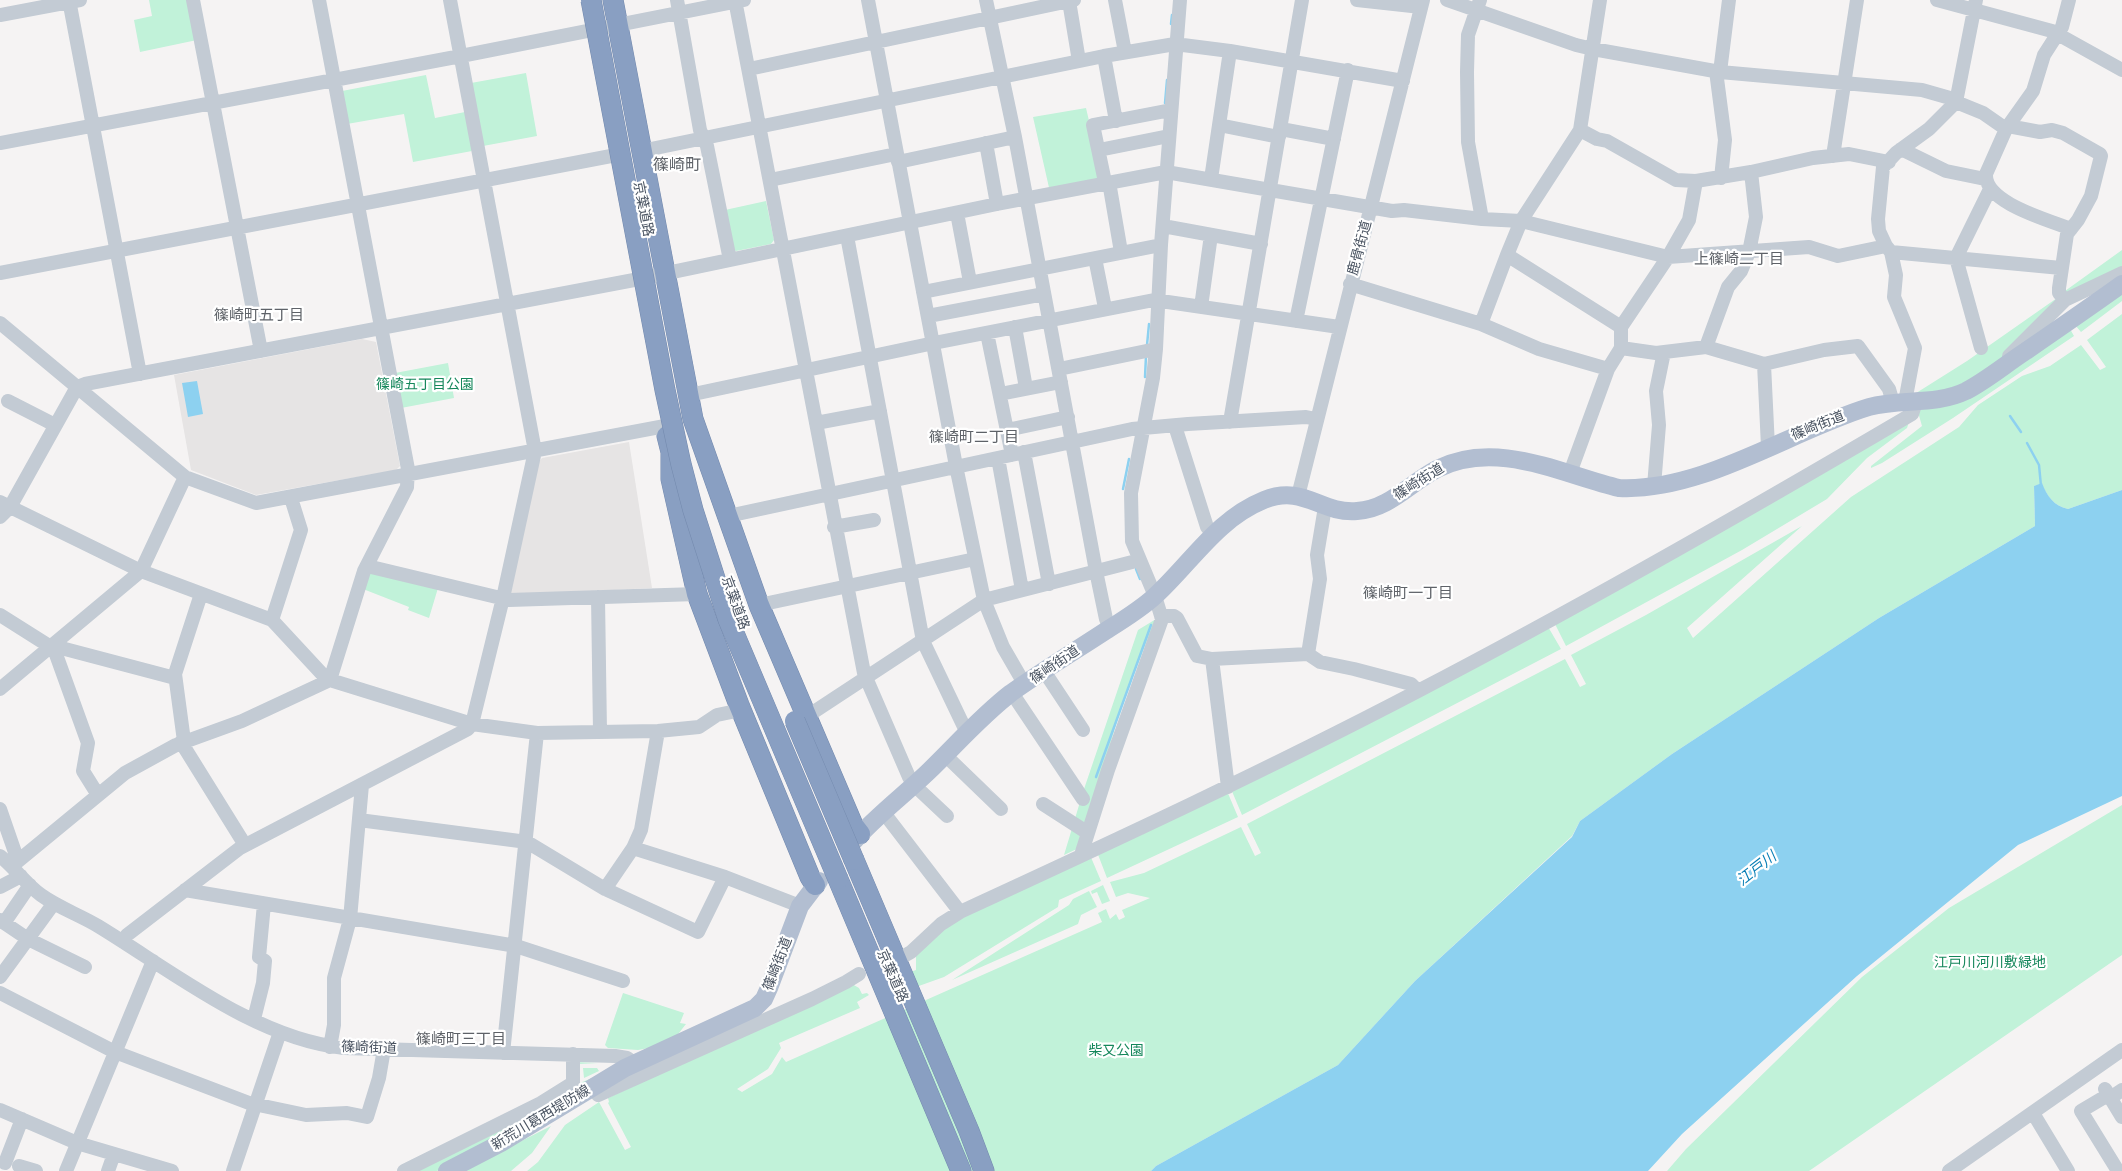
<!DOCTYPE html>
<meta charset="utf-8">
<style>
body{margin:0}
canvas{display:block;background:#f5f3f3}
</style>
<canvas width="2122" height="1171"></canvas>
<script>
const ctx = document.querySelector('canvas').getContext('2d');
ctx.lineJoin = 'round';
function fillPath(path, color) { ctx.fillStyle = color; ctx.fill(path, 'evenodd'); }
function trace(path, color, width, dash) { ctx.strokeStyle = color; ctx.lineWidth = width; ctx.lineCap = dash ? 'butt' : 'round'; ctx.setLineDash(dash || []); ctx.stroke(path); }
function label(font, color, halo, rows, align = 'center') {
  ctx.font = font + ' "Fira Sans Condensed","Noto Sans JP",sans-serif'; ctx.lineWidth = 4.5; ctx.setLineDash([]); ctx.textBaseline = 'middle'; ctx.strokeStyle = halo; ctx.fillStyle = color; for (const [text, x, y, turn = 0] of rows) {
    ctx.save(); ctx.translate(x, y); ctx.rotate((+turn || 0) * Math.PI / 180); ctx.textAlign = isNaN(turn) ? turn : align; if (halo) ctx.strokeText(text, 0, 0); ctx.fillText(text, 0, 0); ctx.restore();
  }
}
const education = new Path2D(`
 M362,339l14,3 24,124 -4,4 -140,25 -65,-25 -17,-95z
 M629,442l23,146 -137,7 -5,-3 28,-129 4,-5z`);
const green = new Path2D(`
 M149,0h40l8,40 -57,12 -6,-32 18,-4z
 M526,73l11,63 -54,10 -12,-63z
 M426,75l9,43 30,-6 7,39 -59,11 -9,-48 -57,10 -5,-33z
 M1086,108l17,72 -53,12 -17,-75z
 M766,201l8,39 -3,4 -35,7 -4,-2 -7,-39z
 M2122,250v21l-54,22 -3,-2z
 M2122,290v11l-41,31 -6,-7z
 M2057,298v3c-28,30 -56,68 -94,85 -14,6 -34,6 -50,9l54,-34z
 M2122,314v176l-54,19c-14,-3 -21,-13 -26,-25l-8,2 1,40 -156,92 -207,136 -92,67 -8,15 -157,145 -77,84 -182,101 -5,5h-624l11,-9 27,-37 34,-23 26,48 6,-3 -23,-44 1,-1 -1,-4 244,-114 7,4 3,6 5,-1 2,2 -12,7 3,6 -81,35 2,5 -13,21 -31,20 5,3 30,-18 10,-17 4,5 316,-140 -4,-9 8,-4 4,10 6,-5 3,6 6,-3 -3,-7 28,-12 -22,-5 -12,4 -6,-15 34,-9 97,-46 14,29 6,-3 -14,-29 318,-165 15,28 6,-3 -15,-29 75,-40 156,-89 -115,102 6,10 158,-141 108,-70 19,-22 44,-29 28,-10 31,-21 19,25 6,-3 -19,-27z
 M2070,329l4,7 -121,82 -71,45 -11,5v-2l51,-40 -4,-14 3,-4z
 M448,363l6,35 -53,10 -6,-35z
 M1909,422l-2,6 -40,30 -40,41 -85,51 -176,96 -12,-24z
 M368,572l70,16 -9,30 -21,-8 1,-3 -46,-18z
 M1156,619l-32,79 -45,150 -15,7 19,-63 55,-162z
 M1547,625l14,24 -319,166 -11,-26z
 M1227,791l11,26 -131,61 -10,-26z
 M2122,805v150l-313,216h-142l19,-22 176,-172 87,-69z
 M1090,855l11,26 -42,19 -1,7 -114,70 -28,10 -6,-15 6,-2v-15l32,-32z
 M1103,885l7,16 -8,3 -5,-12 -5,2 -1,-3z
 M1089,891l8,16 -16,8 -3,9 -126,56 117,-75 4,-6z
 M623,993l61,20 -4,10 6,1 -11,14 -26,10 -11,2 -30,-2 -3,-3z
 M576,1062l22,1 -19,1 1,19 19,-8 -127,80 -35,16h-27l165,-86z
 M583,1068h14l2,3 -15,7z
 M551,1126l-19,27 -21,18h-49z`);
const water = new Path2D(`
 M197,381l6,33 -15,3 -6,-34z
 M2042,483c5,13 12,23 26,26l54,-19v306l-104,49 -161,131 -175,158 -34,37h-497l5,-5 182,-101 77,-84 157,-144 8,-16 92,-67 207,-136 156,-92 -1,-40z`);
const stream = new Path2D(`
 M1171,24l1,-9
 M1165,103l2,-23
 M1147,345l2,-21
 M1145,377l1,-21
 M2010,416l11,16
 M2027,443l12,22 2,21
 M1123,489l6,-30
 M1136,569l4,10
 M1096,777l55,-152`);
const minor = new Path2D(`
 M69,0l71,374
 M193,0l68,351
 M677,0l23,130 7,16 23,114
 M735,0l129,673 45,104 5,8 33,31
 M868,0l88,466 28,134 19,47 22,38
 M986,0l29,137 81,434 10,48 4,10
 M1115,0l10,52
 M1357,0l64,7
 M1447,0l129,45 17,4 127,23 202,18 35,10
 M1480,0l-12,35 -1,37 1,70 14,77
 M1937,0l115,31 70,39
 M2069,0l-7,27 -18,28 -11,36 -27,38 -20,45c-2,29 63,46 85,55
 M1069,1l10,60
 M0,15l80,-15
 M1104,56l12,65
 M749,69l325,-69
 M1716,71l9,69 -4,38
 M1720,72l9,-72
 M1956,102l27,11 23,16
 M1219,125l60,12
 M2008,126l32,6 12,-2 11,3 37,21 1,2 -10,40 -13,24 -11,14 -8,54v5l6,7
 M1281,129l53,10
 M1580,130l17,9 10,2 69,39 20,1 55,-9 62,-14 36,-4 40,8
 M0,143l461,-87 283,-56
 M986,143l11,61
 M1901,149l45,22 39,8
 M1099,150l70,-14
 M641,151l463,-95 71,-12 55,7 173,30
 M1833,156l24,-156
 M898,162l117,-25
 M1211,179l19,-128
 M770,180l126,-26
 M1105,182l-12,-57 78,-15
 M1109,182l12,70
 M957,213l13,69
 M1163,226l98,18
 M847,236l76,405 44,92
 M1891,252l170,16
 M1095,258l10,50
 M0,273l611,-117
 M1350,284l131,40 58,25 69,20
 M923,292l238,-47
 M1201,307l10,-72
 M928,316l116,-22
 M1296,321l52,-251
 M0,323l185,154 71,26 409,-77
 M1481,324l26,-69
 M1015,327l11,61
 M1621,327l47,-70 21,-37 7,-39
 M987,333l25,122
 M1706,347l22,-60 13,-16 8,-19 7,-35 -5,-45
 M1621,348l35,5 50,-6 58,17 60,-14 34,-4 31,43 4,14
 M1981,348l-25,-90 34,-69
 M2009,356l56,-56 57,-27
 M1764,364l4,83
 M1059,369l97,-20
 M1000,394l61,-12
 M689,395l245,-52 220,-43 185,27
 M8,401l47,24
 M1905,402l10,-54 -21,-51 2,-22 -5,-23 -5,-6 -7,-15 -1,-12 5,-52 13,-14 33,-24 27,-27 20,-102
 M1230,422l72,-422
 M816,423l64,-12
 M1175,426l32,101 6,7
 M1007,430l61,-13
 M1024,452l25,132
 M998,458l24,132
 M1570,473l38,-104 13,-21v-21l-114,-72 14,-34 59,-91 20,-130
 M1654,486l5,-61 -3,-34 8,-39
 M1298,496l125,-496
 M291,498l10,32 -29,90 51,55 7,5 142,44 65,9 121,-2 41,-4 18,-12 24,-5
 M0,502l141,69 131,49
 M728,516l404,-87 56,-5 118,-7 10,2
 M0,517l10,-10 67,-120 8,-3 549,-104 363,-76 169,-32 226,39 12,-1 78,9 39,2 147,36 141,-10 29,9 48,-10
 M834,527l40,-7
 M367,566l142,34 188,-6
 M598,597l2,135
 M759,605l216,-46
 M0,615l46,29 129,34
 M1161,616h13l3,2 20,38 15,3 96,-5 12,8 34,7 57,15 7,7
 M53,646l35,97 -5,28 15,24
 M1308,654l12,-75 -3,-24 8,-48
 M1212,659l16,128
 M1044,671l39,59
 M0,689l141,-118 44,-94
 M1012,693l71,106
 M806,717l178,-117 156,-40
 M184,741l-9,-67 26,-80
 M181,742l64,103
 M945,755l56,54
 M1043,804l45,29
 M0,809l18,52
 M884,813l76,99
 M359,820l168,22 78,47 93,43 27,-55
 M633,848l92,29 75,29
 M1081,855l27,-85 54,-151 -7,-23 -23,-55 -1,-48 22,-115 3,-29 5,-104 19,-245
 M0,856c15,12 26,28 41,39 18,13 39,20 57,31 74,45 158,113 246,122l271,8 12,2 7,5
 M12,866l113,-93 51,-28 66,-24 88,-41 34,-109 43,-84 1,-18 -89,-469
 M0,887l21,-11
 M605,889l28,-41 8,-18 17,-99
 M185,890l331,56 107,35
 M0,920l28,19 57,28
 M4,923l26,-38
 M123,942l4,-7 113,-87 228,-119 4,-5 31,-126 32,-147 -85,-451
 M904,956l7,-4 30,-28 19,-12c154,-71 307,-142 458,-221 167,-87 331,-181 494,-277l4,-12
 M0,977l54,-74
 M0,993l115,59 134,51 57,12 41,-2 20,4 12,-39 5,-29
 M254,1019l9,-36 2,-22 -6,-4 5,-53
 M330,1047l4,-22v-47l16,-59 12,-134
 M503,1053l34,-320
 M593,1087l5,8 214,-96 34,-17 13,-8
 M2105,1089l17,28
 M2108,1095l-27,16 37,60
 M2110,1098l12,-8
 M0,1110l77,33 95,28
 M2036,1118l32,53
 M5,1163l17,-44
 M19,1166l17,5
 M66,1171l87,-210
 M108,1171l6,-17
 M233,1171l47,-139
 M404,1171l137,-68 32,-20v-29
 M1949,1171l173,-121`);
const major = new Path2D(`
 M854,841c22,-25 50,-46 74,-69 27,-26 53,-56 83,-79 31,-22 64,-42 96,-63 16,-10 34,-21 48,-34 36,-33 62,-77 109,-96 40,-16 56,14 93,11 32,-2 53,-28 80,-42 59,-30 124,5 182,19 84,4 171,-57 250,-81 32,-9 66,-1 97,-16 21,-11 40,-27 60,-40 32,-22 64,-44 96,-67
 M447,1171l54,-28 124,-75 130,-60 9,-9 5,-11 31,-82 19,-25`);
const highway = new Path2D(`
 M613,0l80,419 66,186 94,220 7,9
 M667,436l4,16v27l26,115 42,111 71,172 5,8
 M854,860l115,271 15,40
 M838,879l123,292`);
const highwayBridge = new Path2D(`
 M591,0l74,390 16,74 12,46 35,109 110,260
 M795,721l59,139`);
const streetNames = [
 ["京葉道路",643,209,79],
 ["鹿骨街道",1360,248,-75],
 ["篠崎街道",1818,426,-22],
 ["篠崎街道",1419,482,-32],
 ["京葉道路",735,603,70],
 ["篠崎街道",1055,665,-34],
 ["篠崎街道",778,964,-69],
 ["京葉道路",892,976,66],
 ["篠崎街道",369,1048,2],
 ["新荒川葛西堤防線",541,1118,-31]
];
const parkNames = [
 ["篠崎五丁目公園",425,385],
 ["江戸川河川敷緑地",1990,963],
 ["柴又公園",1116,1051]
];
const neighbourhoodNames = [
 ["上篠崎二丁目",1739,260],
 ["篠崎町五丁目",259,316],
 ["篠崎町二丁目",974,438],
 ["篠崎町一丁目",1408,594],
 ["篠崎町三丁目",461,1040]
];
const waterNames = [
 ["江戸川",1757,869,-38]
];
const quarterNames = [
 ["篠崎町",677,166]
];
fillPath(education, '#e6e4e4');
fillPath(green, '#c1f2d9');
fillPath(water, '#8dd1f0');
trace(stream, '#8dd1f0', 2.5);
trace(highway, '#748aae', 21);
trace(minor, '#c3cbd4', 14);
trace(major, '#b2bed1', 18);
trace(highway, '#899fc2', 20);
trace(highwayBridge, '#748aae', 21, []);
trace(highwayBridge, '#899fc2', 20);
label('14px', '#495361', '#fff', streetNames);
label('14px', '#15875b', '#fff', parkNames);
label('15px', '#5e6268', '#fff', neighbourhoodNames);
label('italic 15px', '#087eb5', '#fff', waterNames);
label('16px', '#5e6268', '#fff', quarterNames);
</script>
